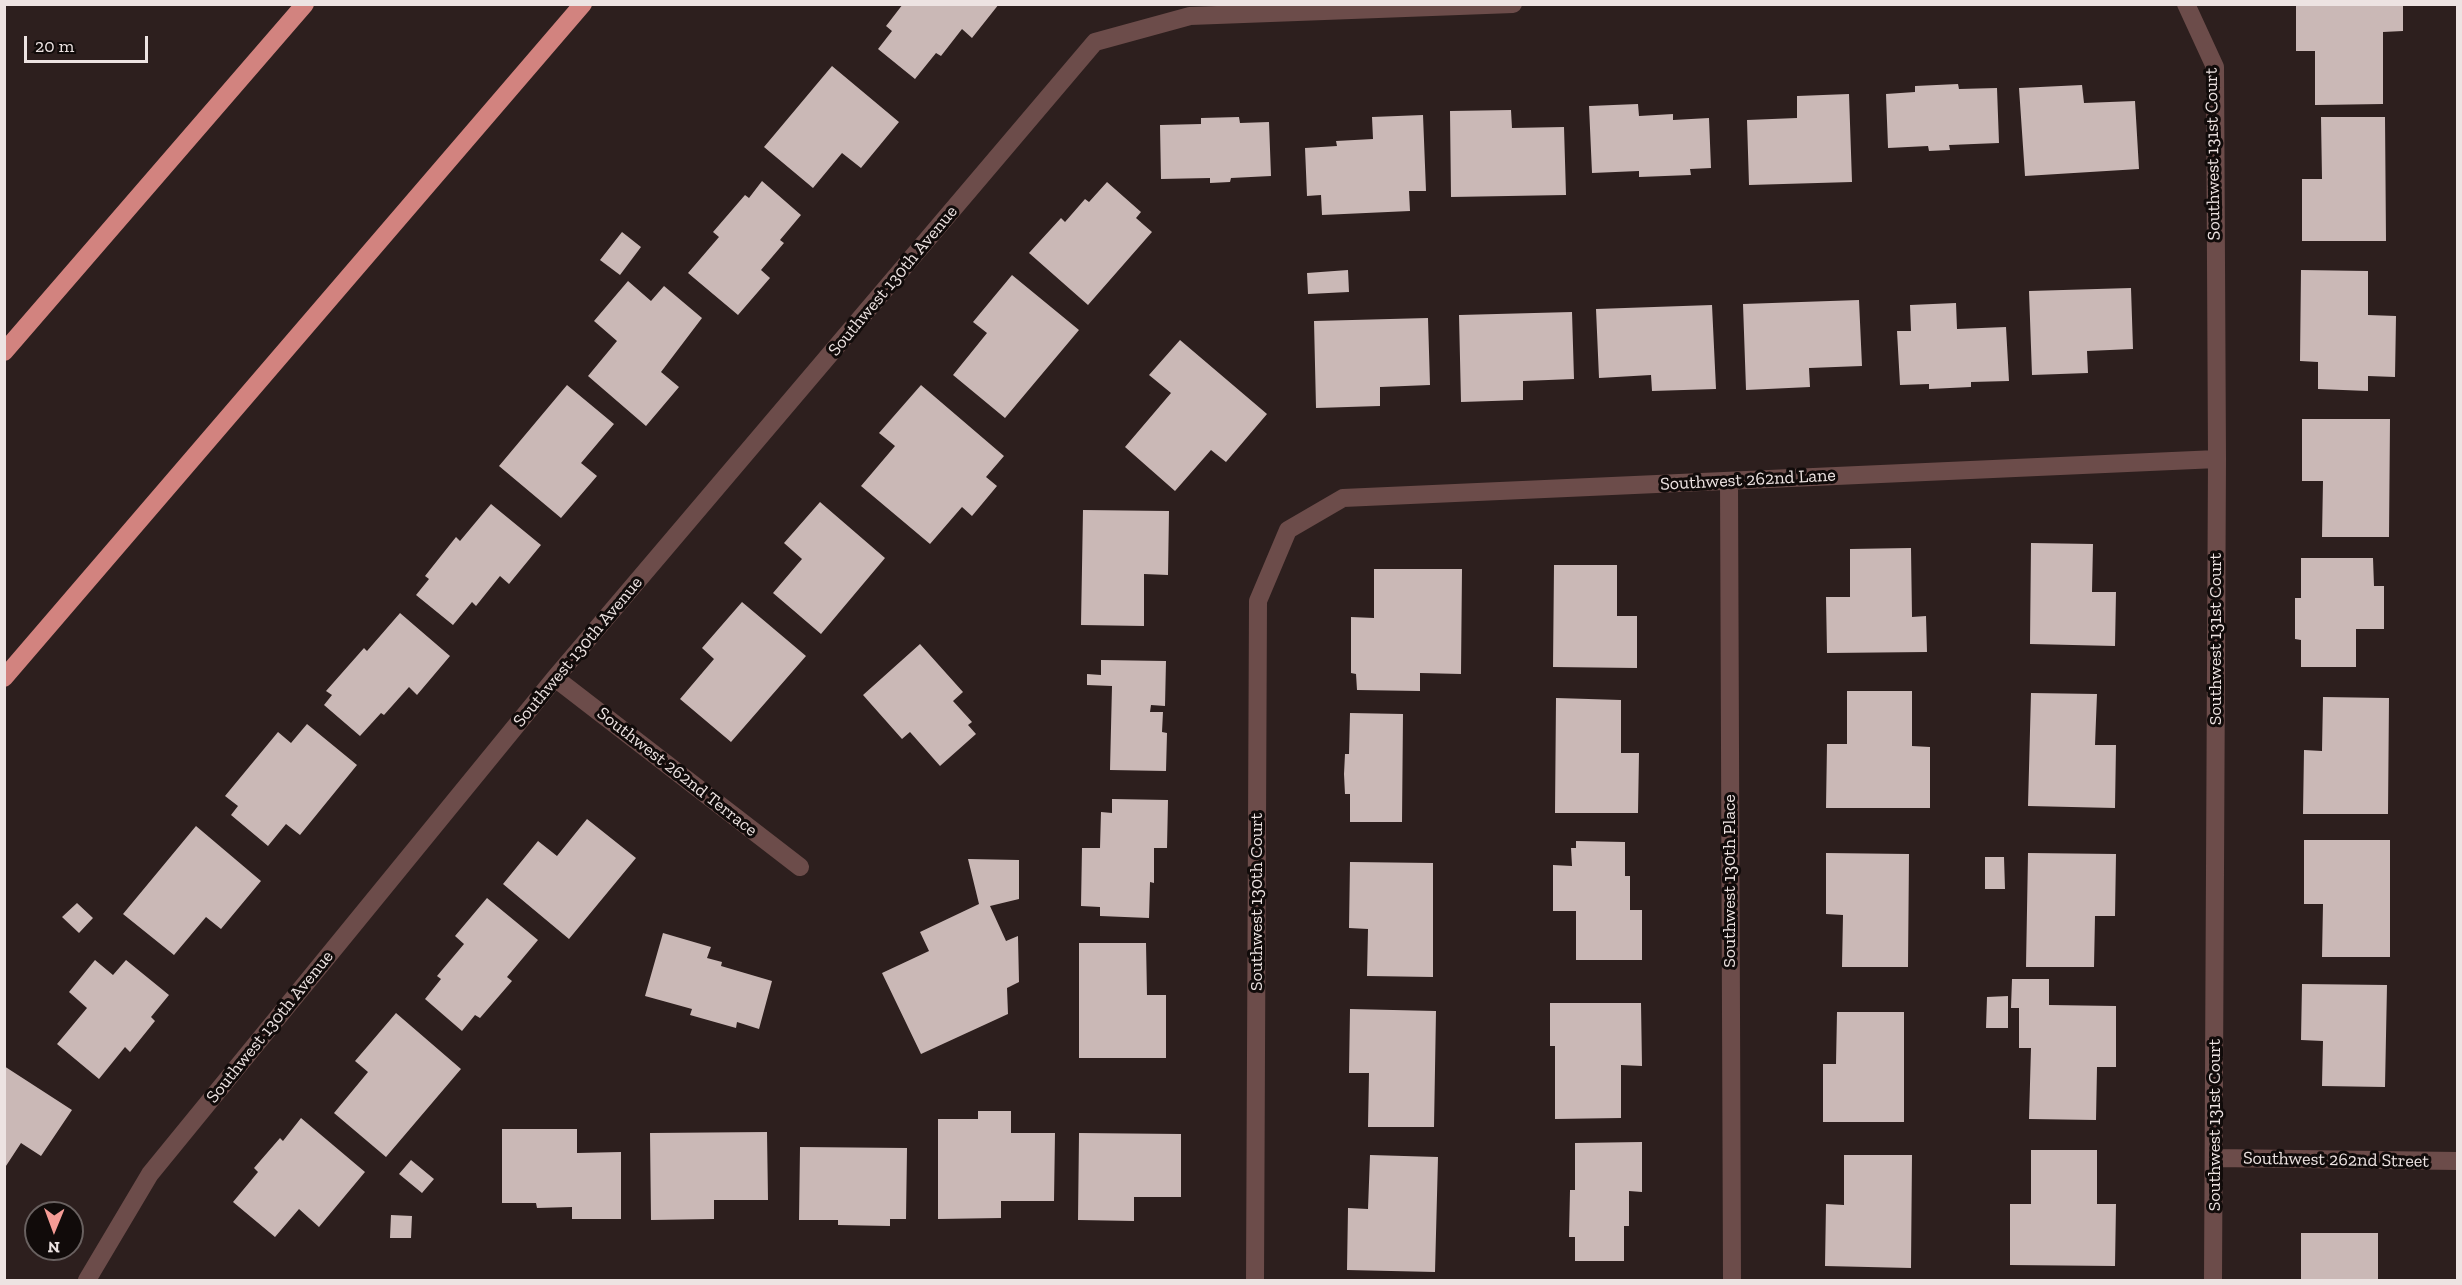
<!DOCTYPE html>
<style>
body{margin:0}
#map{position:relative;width:2462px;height:1285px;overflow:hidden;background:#2d1f1e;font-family:"Zilla Slab",serif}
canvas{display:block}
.frame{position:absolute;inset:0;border:6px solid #ede3e2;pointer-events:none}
.north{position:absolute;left:24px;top:1201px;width:60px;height:60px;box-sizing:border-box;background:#110b0a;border:2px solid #696160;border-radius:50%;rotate:181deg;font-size:16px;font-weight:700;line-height:24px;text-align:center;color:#ede3e2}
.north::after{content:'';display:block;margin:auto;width:21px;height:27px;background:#f59c96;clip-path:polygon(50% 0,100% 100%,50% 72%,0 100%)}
.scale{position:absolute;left:24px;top:36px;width:124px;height:27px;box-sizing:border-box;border:3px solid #ede3e2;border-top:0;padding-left:8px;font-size:18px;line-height:21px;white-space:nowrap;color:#ede3e2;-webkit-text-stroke:4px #110b0a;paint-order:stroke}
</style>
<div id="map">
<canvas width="2462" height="1285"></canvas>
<div class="frame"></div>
<div class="north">N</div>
<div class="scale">20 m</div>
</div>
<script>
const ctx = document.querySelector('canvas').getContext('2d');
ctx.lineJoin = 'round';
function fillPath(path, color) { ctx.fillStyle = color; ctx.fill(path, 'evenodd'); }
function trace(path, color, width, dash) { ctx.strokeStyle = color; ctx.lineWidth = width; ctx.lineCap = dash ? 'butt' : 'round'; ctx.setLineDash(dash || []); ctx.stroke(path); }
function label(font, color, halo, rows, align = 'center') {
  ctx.font = font + ' "Zilla Slab",serif'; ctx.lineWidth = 6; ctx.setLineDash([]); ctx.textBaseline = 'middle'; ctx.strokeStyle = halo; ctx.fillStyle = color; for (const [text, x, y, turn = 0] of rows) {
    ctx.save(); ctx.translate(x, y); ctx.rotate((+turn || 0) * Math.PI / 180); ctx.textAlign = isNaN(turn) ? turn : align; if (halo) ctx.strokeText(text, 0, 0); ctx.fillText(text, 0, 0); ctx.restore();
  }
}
const building = new Path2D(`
 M903,4h96l-27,34 -10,-9 -21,27 -5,-3 -21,26 -37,-30 14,-18 -6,-5z
 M2296,4h107v27l-20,1v72l-68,1v-54h-19z
 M832,66l67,56 -38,46 -19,-15 -29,35 -49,-41z
 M1958,84l1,5 38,-1 2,55 -50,2 1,5 -21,1 -1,-5 -40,2 -2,-54 29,-2v-6z
 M2082,85l2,18 51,-2 4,68 -114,7 -6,-88z
 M1849,94l3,88 -103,3 -2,-65 50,-2v-22z
 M1638,104l1,12 34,-2v6l36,-2 2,50 -21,1 1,6 -52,2v-6l-47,2 -3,-67z
 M1511,110l1,18 52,-1 2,68 -115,2 -1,-86z
 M1423,115l3,76h-17l1,20 -88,4 -1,-20 -14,1 -2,-48 32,-2 -1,-5 37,-2 -1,-22z
 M1239,117l1,6 29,-1 2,54 -40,2 -1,4 -20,1v-5l-49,1 -1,-54 41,-1v-6z
 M2321,117h64l1,124h-84v-62h20z
 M762,181l39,34 -21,25 4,3 -23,27 9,8 -32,37 -50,-42 31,-36 -6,-5 32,-37 4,3z
 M1107,182l34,30 -5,6 16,14 -64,73 -59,-52 32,-35 4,4 20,-23 4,3z
 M622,232l19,15 -21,28 -20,-15z
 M1348,270l1,22 -41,2 -1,-21z
 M2301,270l67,1v44l28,1 -1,61 -27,-1v15l-50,-2v-27l-18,-1z
 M1012,275l67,55 -74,88 -52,-43 34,-42 -14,-11z
 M628,281l23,20 13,-15 38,32 -41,54 18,15 -33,39 -58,-50 29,-35 -23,-20z
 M2131,288l2,61 -46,2 1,22 -56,2 -3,-84z
 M1859,300l3,66 -53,2 1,19 -64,3 -3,-86z
 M1956,303l1,26 49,-2 3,54 -38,1v5l-42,2v-5l-29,1 -3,-54h14l-1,-26z
 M1712,305l4,84 -64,2 -1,-16 -52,3 -3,-69z
 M1572,312l2,67 -51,2v19l-62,2 -2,-87z
 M1428,318l2,67 -50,2v19l-64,2 -2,-87z
 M1180,340l87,74 -41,48 -15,-12 -36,41 -50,-44 46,-54 -22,-18z
 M567,385l47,39 -33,39 16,13 -36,42 -62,-52z
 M921,385l83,71 -18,21 11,9 -25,30 -10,-9 -32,37 -69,-58 34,-40 -16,-13z
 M2302,419h88l-1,118h-67l1,-56h-21z
 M820,502l65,56 -64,76 -48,-41 29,-34 -18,-16z
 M491,504l50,41 -32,39 -9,-8 -24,30 -4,-4 -19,23 -37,-30 13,-16 -4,-3 31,-39 4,4z
 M1083,510l86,1 -1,64 -24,-1v52l-63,-1z
 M2031,543l62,1 -1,48h24l-1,54 -85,-2z
 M1911,548l1,69 14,-1 1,36 -100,1 -1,-56h24v-48z
 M2301,558h72l1,28h10v43h-28v38h-55v-27l-6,-1v-41h6z
 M1554,565h63v51h20v52l-84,-1z
 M1374,569h88l-1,105 -41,-1v18l-63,-1 -1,-16 -5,-1v-56l23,1z
 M742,602l64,54 -75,86 -51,-43 34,-40 -12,-11z
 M400,613l50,43 -33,39 -8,-8 -25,28 -3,-2 -21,23 -36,-31 8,-10 -6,-4 38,-43 3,3z
 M920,644l43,48 -10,9 19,21 -4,3 8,9 -36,32 -30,-34 -8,7 -39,-44z
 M1101,660l65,1 -1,45 -14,-1 -1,7h13l-1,20 5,1 -1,38 -56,-1 2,-84 -25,-1v-11l14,1z
 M1847,691h65v55l18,1v61h-104l1,-64h20z
 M2031,693l66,1 -2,51h21l-1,63 -87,-2z
 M2323,697l66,1 -1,116h-85l1,-64 18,1z
 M1556,698l65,2v53h18l-1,60h-83z
 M1350,713l53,1 -1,108h-52v-28h-5l-1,-20 1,-20h4z
 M307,724l50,41 -57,70 -14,-11 -18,22 -37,-31 7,-9 -13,-10 53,-64 13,11z
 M1112,799l56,1 -1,48h-13v35l-4,-1 -1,36 -49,-2v-9l-19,-1 1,-58h18l1,-36 11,1z
 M587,819l49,39 -67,81 -66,-55 35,-43 19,15z
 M196,826l65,55 -40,48 -15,-12 -32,38 -51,-41z
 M2304,840h86v117h-68l1,-53h-19z
 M1576,841l49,1v34h5v34h12v50h-66v-49h-23v-46l19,1 -1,-18h5z
 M1826,853l83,1 -1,113h-66l1,-52 -17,-1z
 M2028,853l88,1 -1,62h-20l-1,51h-68z
 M1985,857h19l1,32h-20z
 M968,859l51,1v39l-29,7 16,35 12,-5 1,46 -12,6 1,26 -87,40 -39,-81 47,-22 -9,-19 59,-28z
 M1350,862l83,1v114l-66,-1 1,-47 -19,-1z
 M487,898l51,42 -31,37 5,4 -32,37 -5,-3 -13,16 -37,-32 16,-20 -4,-3 27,-32 -9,-8z
 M77,903l16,15 -14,15 -17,-16z
 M663,933l48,14 -4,11 15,4 -1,4 51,15 -13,48 -22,-7 -1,6 -46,-13 2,-6 -47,-13z
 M1079,943h67l1,52h19v63h-87z
 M95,960l18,15 13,-15 43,35 -18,22 4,4 -25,31 -5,-5 -26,32 -42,-35 30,-36 -18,-16z
 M2012,979h37v26l67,1v61h-19l-1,53 -67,-1 2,-71h-12v-40h-8z
 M2302,984l85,1 -2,102 -63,-1 1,-45 -22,-1z
 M2008,996v32h-22l1,-31z
 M1550,1003h91l1,63 -21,-1v53l-66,1v-73h-5z
 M1350,1009l86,2 -2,116h-66l1,-54h-20z
 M1837,1012h67v110h-81v-58h13z
 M396,1013l65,56 -75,88 -52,-44 34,-41 -13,-11z
 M4,1066l68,44 -31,46 -20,-13 -17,26z
 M978,1111h33v22h44l-1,68h-53v17l-63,1v-100h40z
 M301,1118l64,54 -46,55 -20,-18 -24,28 -42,-35 25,-30 -4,-4 26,-30 3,3z
 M502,1129h75v24l44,-1v67h-49v-12l-35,1 -1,-5h-34z
 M767,1132l1,68h-54v19l-63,1 -1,-87z
 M1079,1133l102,1v63h-47v24l-56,-1z
 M1642,1142v50l-13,-1v35h-5v35h-49v-24h-6l1,-47h5v-47z
 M800,1147l107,1 -1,71h-16v7l-52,-1v-5h-39z
 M2031,1150h66v54h19l-1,62 -105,-1v-61h21z
 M1370,1155l68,2 -3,115 -88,-2 1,-62 20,1z
 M1844,1155h68l-1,113 -86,-2 1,-62 18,1z
 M411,1160l23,19 -12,14 -23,-19z
 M391,1215l21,1 -1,22h-21z
 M2301,1233h77v47h-77z`);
const minor = new Path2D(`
 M2186,4l29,63 2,392 -4,821
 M1729,481l3,799
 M555,678l245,189
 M2215,1158l243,3
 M87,1280l63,-106 405,-496 540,-636 95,-26 323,-12
 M1255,1280l3,-679 30,-71 55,-32 874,-39`);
const motorway = new Path2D(`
 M4,352l301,-348
 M4,678l579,-674`);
const streetNames = [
 ["Southwest 131st Court",2213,154,-91],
 ["Southwest 130th Avenue",893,281,-50],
 ["Southwest 262nd Lane",1748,480,-3],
 ["Southwest 131st Court",2216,639,-90],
 ["Southwest 130th Avenue",578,652,-50],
 ["Southwest 262nd Terrace",677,772,38],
 ["Southwest 130th Place",1730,881,-90],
 ["Southwest 130th Court",1257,902,-90],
 ["Southwest 130th Avenue",270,1027,-51],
 ["Southwest 131st Court",2215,1125,-90],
 ["Southwest 262nd Street",2336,1160,1]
];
fillPath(building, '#cab8b6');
trace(minor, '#6c4c4a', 18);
trace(motorway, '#d2837f', 18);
label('18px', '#ede3e2', '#110b0a', streetNames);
</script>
